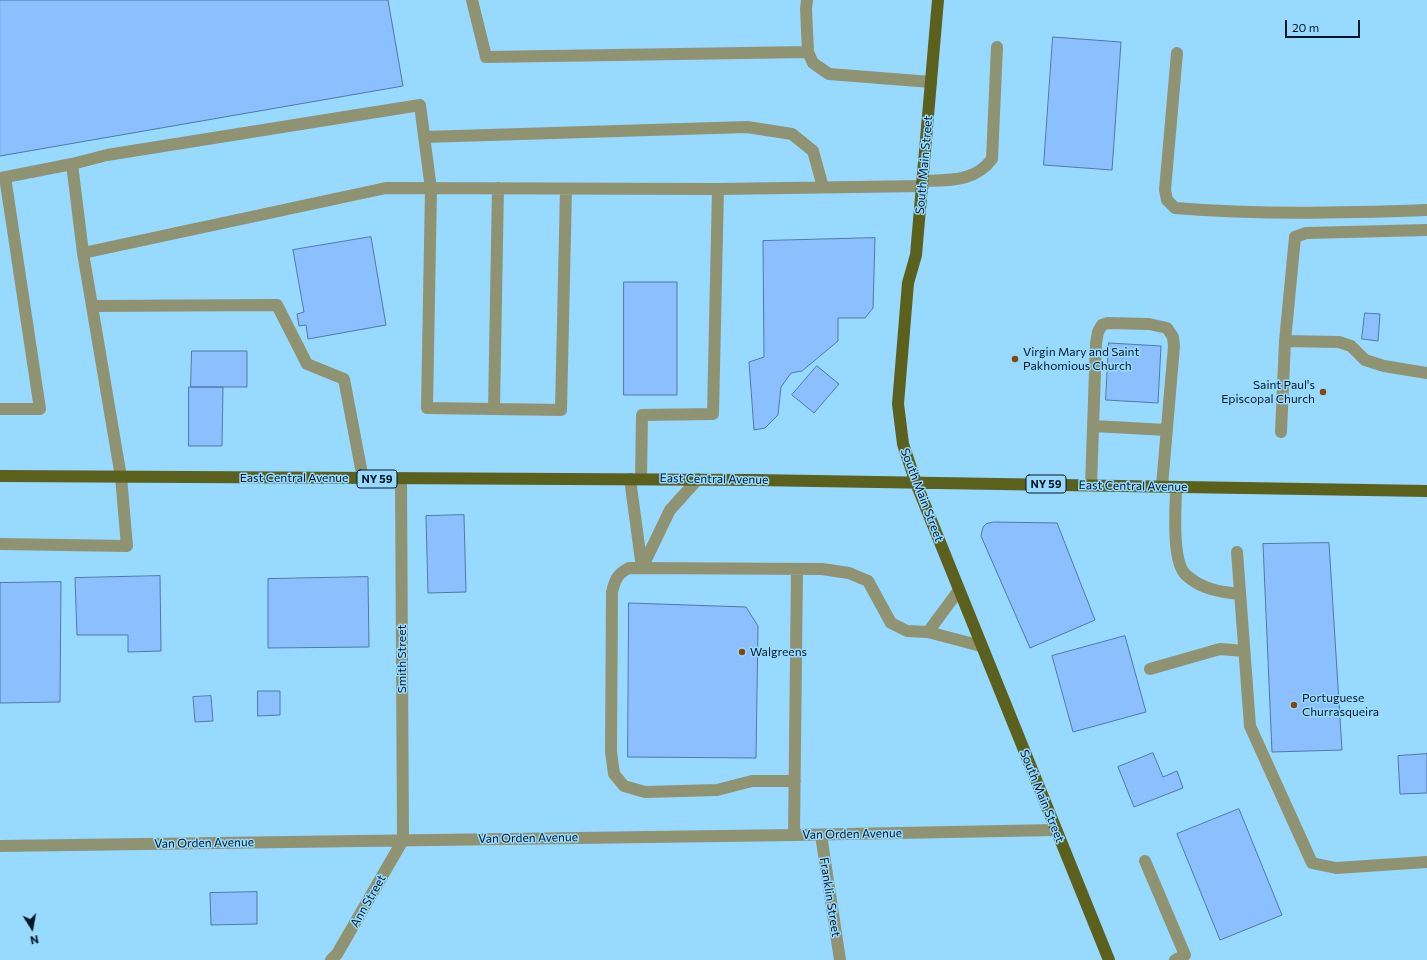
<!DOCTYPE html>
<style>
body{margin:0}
#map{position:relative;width:1427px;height:960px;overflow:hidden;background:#98daff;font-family:Commissioner,sans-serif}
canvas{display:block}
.north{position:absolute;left:12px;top:908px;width:40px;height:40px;-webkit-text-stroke:3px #98daff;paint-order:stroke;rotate:169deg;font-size:11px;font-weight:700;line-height:16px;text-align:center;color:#001724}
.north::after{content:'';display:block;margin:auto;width:14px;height:18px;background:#001724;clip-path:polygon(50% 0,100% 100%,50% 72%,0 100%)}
.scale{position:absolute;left:1285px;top:20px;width:75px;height:18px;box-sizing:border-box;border:2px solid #001724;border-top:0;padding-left:5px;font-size:12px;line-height:14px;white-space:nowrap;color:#001724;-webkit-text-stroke:3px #98daff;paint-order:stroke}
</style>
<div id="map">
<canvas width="1427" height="960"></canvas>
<div class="north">N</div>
<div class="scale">20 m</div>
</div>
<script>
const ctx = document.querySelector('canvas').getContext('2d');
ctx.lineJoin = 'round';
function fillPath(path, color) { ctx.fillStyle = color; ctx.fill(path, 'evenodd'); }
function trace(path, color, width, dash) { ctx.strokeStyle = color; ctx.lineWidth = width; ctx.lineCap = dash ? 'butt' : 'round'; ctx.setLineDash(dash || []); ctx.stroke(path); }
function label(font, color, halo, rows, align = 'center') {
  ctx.font = font + ' Commissioner,sans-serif'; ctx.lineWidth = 3; ctx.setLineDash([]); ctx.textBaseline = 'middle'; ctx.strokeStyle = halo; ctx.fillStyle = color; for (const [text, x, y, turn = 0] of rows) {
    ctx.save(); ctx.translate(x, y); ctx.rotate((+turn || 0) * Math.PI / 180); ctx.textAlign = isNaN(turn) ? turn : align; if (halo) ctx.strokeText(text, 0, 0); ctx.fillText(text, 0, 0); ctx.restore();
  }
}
const building = new Path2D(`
 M0,0h388l15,86 -403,70z
 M1053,37l68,5 -9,128 -68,-5z
 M371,237l15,88 -78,14 -2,-14 -7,1 -2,-12 7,-2 -11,-62z
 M875,238l-2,70 -8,10h-27v23l-36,30 -11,2 -10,14 -3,28 -13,13 -11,2 -5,-68 15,-5 -1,-116z
 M624,282h53v113h-53z
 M1365,313l15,1 -2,27 -16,-2z
 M1109,343l52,3 -3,57 -52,-3z
 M192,351h55v36h-56z
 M817,366l22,18 -25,29 -22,-18z
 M189,387h34l-1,59h-33z
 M464,515l2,77 -38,1 -2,-77z
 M994,522l63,1 38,97 -65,28 -49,-112 2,-9 3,-3z
 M1329,543l13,207 -70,2 -9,-208z
 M160,576l1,75 -33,1v-17h-51l-2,-57z
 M368,577l1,70 -101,1v-69z
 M61,582l-1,120 -60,1v-120z
 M629,603l117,4 12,19 -2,132 -128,-1z
 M1125,636l21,76 -73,20 -21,-76z
 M258,691h22v24l-22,1z
 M211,696l2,25 -18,1 -2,-25z
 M1153,753l10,24 14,-6 6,17 -49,19 -16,-40z
 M1427,754v39l-27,1 -2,-38z
 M1239,809l43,106 -62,25 -43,-106z
 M257,892v32l-46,1 -1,-32z`);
const minor = new Path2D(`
 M472,0l14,57 322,-5
 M807,0l-1,9 2,43 5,11 16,11 102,8
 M1177,53l-12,137 2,10 8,8c84,7 168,5 252,2
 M424,137l323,-10 45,7 21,17 10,36
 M72,164l35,-9 313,-50 11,84 -4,219 134,2 5,-221
 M0,178l72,-14 11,89 38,224 6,69 -127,-2
 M923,181c26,-1 52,1 69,-22l5,-112
 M83,253l303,-65 332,1 205,-3
 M92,306l185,-1 30,59 37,15 19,100
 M1285,341l54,1 12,4 14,14 19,6 43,7
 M0,409h40l-35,-232
 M494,409l4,-221
 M1093,426l74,4
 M1281,432l4,-91 10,-104 11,-4 121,-3
 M630,479l12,89 28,-58 28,-31
 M641,479l1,-64 71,-1 5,-225
 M1091,485l5,-142 2,-11 4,-7 6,-2 41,1 18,4 6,9 1,9 -12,140
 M1176,487c0,20 -5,74 10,88 15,14 34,17 54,19
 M1237,552l13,174 62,137 24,5 91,-6
 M928,632l31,-42
 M1150,669l70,-20 24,2
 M795,781h-43l-35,9 -72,2 -21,-6 -10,-12 -3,-22 1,-160c3,-12 5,-18 17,-24l193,1 27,4 19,8 23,42 16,8 21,1 53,14
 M794,835l3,-266
 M821,835l19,125
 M0,846l794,-11 261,-5
 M1145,861l40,94 -10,5
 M331,960l6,-6 66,-114 -2,-361`);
const major = new Path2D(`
 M938,0l-22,255 -8,28 -10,121 5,40 13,39 193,477
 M0,476l754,4 673,11`);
const markers = [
 [1015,359,4,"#864510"],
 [1323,392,4,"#864510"],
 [742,652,4,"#864510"],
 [1294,705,4,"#864510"]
];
const shields = [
 [377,479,40],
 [1046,484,40]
];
const shieldNames = [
 ["NY 59",377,479],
 ["NY 59",1046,484]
];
const streetNames = [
 ["South Main Street",924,165,-85],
 ["East Central Avenue",294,478],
 ["East Central Avenue",714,479,1],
 ["East Central Avenue",1133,486,1],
 ["South Main Street",922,495,69],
 ["Smith Street",402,659,-90],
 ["South Main Street",1042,796,68],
 ["Van Orden Avenue",852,834,-1],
 ["Van Orden Avenue",528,838,-1],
 ["Van Orden Avenue",204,843,-1],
 ["Franklin Street",830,897,81],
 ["Ann Street",368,901,-60]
];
const poiNames = [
 ["Virgin Mary and Saint",1023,352],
 ["Pakhomious Church",1023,366],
 ["Saint Paul's",1315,385,"right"],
 ["Episcopal Church",1315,399,"right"],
 ["Walgreens",750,652],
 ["Portuguese",1302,698],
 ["Churrasqueira",1302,712]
];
fillPath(building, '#8bbffe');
trace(building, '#5178a6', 1);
trace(minor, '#8f9372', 12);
trace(major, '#5b601c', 12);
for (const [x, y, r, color] of markers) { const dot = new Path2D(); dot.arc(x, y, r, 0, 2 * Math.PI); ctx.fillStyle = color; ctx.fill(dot); trace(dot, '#98daff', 1.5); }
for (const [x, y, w] of shields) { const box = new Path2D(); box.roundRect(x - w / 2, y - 9, w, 18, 3); ctx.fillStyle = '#98daff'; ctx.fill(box); trace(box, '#001724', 1); }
label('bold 11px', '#001724', null, shieldNames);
label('12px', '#001724', '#98daff', streetNames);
label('12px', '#001724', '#98daff', poiNames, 'left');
</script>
